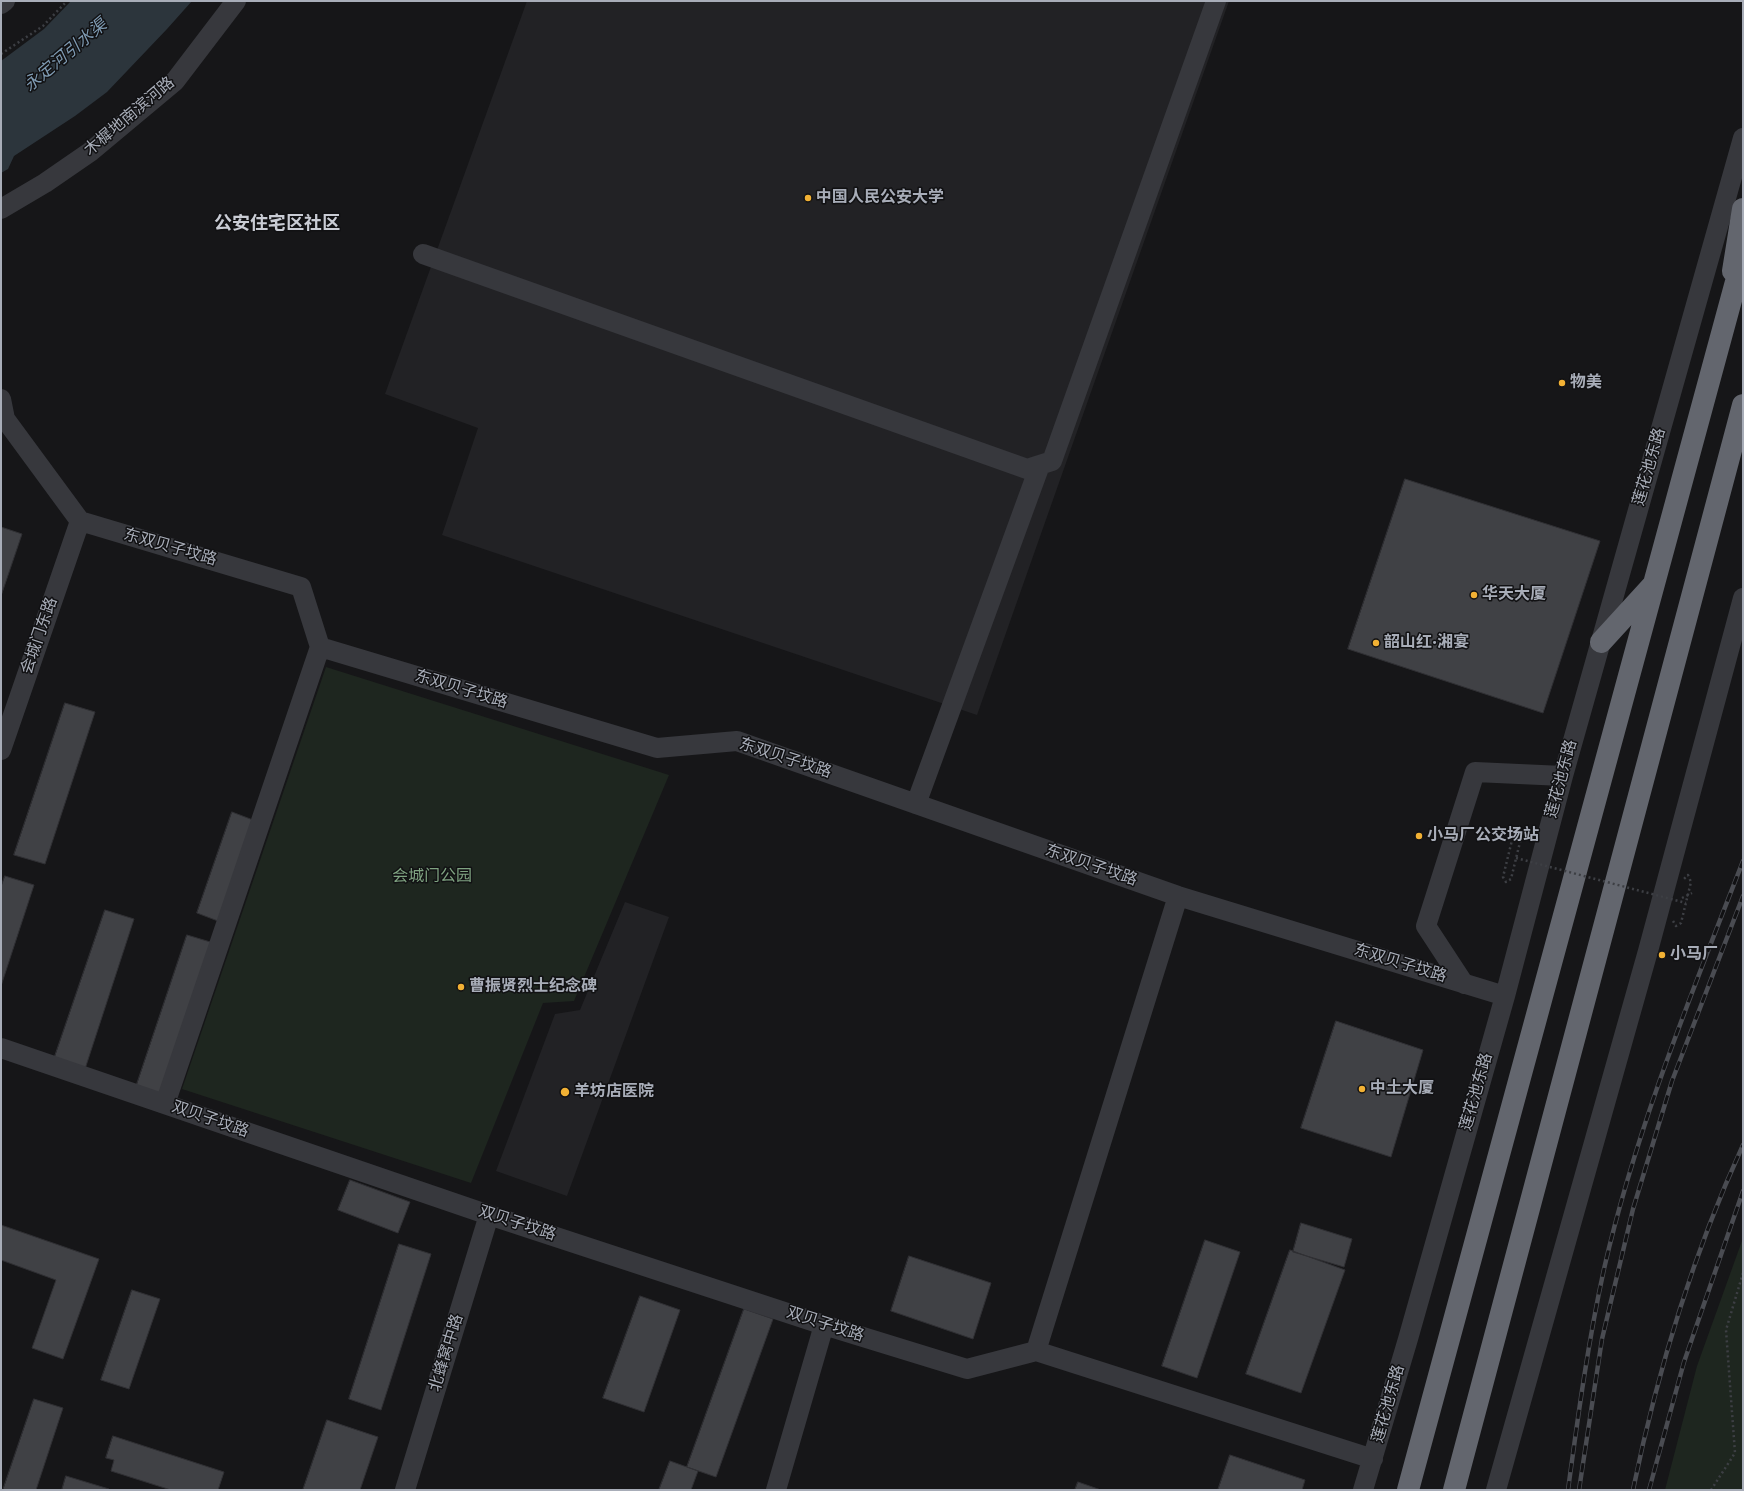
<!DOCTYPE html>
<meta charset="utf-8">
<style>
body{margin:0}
#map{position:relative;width:1744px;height:1491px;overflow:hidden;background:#161618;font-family:Jost,sans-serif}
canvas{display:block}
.frame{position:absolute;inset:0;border:2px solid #a8adb8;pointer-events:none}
</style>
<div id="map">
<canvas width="1744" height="1491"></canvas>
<div class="frame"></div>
</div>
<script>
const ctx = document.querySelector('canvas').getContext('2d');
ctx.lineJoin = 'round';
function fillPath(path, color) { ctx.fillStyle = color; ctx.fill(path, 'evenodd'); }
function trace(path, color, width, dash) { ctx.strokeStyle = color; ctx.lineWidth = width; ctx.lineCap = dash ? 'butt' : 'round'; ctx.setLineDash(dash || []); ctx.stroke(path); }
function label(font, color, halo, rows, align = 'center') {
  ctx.font = font + ' Jost,"Noto Sans SC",sans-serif'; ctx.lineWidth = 3; ctx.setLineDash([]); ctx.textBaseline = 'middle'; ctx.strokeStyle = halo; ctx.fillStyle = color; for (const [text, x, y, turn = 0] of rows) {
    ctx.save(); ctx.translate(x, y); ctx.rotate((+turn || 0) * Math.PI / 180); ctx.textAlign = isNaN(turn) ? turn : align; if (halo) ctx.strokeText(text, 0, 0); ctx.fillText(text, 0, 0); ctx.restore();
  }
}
const built = new Path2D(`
 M527,1h702l-252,714 -535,-180 36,-107 -93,-34z
 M625,902l44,15 -102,279 -71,-25 59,-157 25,-4z`);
const green = new Path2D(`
 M326,667l343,108 -95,226 -31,2 -72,180 -289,-94z
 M1743,1238v252h-78l32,-124z`);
const water = new Path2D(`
 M71,1h121l-25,28 -60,63 -32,24 -61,40 -6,13 -7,4v-112l43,-32z`);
const building = new Path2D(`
 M1405,479l195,62 -57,172 -195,-64z
 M1,527l21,7 -21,62z
 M65,703l30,9 -50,152 -31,-9z
 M232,812l21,8 -35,101 -21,-8z
 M5,876l29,9 -33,101v-99z
 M105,910l29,9 -50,153 -31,-10z
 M187,935l30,9 -51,152 -30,-9z
 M1336,1021l87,29 -32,107 -90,-29z
 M350,1180l60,22 -12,31 -60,-23z
 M1301,1223l51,16 -8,28 -51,-15z
 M1,1225l98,34 -36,100 -31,-11 24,-68 -55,-20z
 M1205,1240l35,12 -43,126 -35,-12z
 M399,1244l32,10 -50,156 -32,-11z
 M1290,1250l55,20 -44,123 -55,-19z
 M909,1256l82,27 -18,56 -82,-28z
 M132,1290l28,9 -31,90 -28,-9z
 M640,1296l40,14 -36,102 -41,-14z
 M744,1309l29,10 -57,158 -29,-10z
 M34,1399l29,9 -27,82h-33z
 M327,1420l51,17 -18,53h-57z
 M113,1436l111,36 -6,18h-47l-60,-19 3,-11 -8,-2z
 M1230,1455l75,25 -3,10h-84z
 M670,1461l28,10 -7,19h-32z
 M66,1476l43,13v1h-47z
 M1078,1482l23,8h-26z`);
const path = new Path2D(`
 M1,54l42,-28 24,-25
 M1518,831l3,7 -10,41 -5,3 -3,-5 10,-41z
 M1682,898l10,-5
 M1711,1490l24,-37 -9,-123 17,-57`);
const minor = new Path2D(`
 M1,4l4,-3
 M1,209l44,-26 45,-31 85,-71 61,-80
 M423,254l604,215 25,-8 164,-460
 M1,399l4,20 75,102 221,66 19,60 337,101 80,-7 441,155 327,100
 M1,750l79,-229
 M916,804l124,-339
 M1178,896l-142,455 337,108
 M1464,984l-38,-58 49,-154 88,4
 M1,1048l488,167 335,110 143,44 69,-18
 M165,1104l155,-457
 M405,1490l84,-275
 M776,1490l48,-165
 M1363,1490l45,-151 97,-343 58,-220 180,-638
 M1496,1490l152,-539 95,-353`);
const highway = new Path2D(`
 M1733,271l10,-62
 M1601,642l53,-58
 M1408,1490l335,-1234
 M1454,1490l289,-1085`);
const rail = new Path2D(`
 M1568,1490c10,-74 20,-148 36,-221 32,-140 87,-274 139,-408
 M1579,1490l23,-151 31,-130 39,-128 71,-185
 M1633,1490c24,-117 60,-236 110,-345
 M1649,1490l35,-128 59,-171`);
const pathBridge = new Path2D(`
 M1516,858l170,45
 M1673,921l3,5 5,-3 10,-41 -3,-7 -5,5`);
const markers = [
 [808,198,4,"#f2b134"],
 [1562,383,4,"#f2b134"],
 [1474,595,4,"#f2b134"],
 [1376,643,4,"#f2b134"],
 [1419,836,4,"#f2b134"],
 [1662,955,4,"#f2b134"],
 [461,987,4,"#f2b134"],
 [1362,1089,4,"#f2b134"],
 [565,1092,5,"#f2b134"]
];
const streetNames = [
 ["木樨地南滨河路",130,117,-40],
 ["莲花池东路",1650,467,-74],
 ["东双贝子坟路",170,548,16],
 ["会城门东路",40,636,-71],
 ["东双贝子坟路",461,690,17],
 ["东双贝子坟路",785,759,18],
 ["莲花池东路",1562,779,-75],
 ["东双贝子坟路",1091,866,19],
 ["东双贝子坟路",1400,964,17],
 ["莲花池东路",1477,1092,-74],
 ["双贝子坟路",210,1120,19],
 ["双贝子坟路",517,1224,18],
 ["双贝子坟路",825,1325,18],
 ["北蜂窝中路",447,1353,-73],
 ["莲花池东路",1389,1404,-74]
];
const poiNames = [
 ["中国人民公安大学",816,198],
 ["物美",1570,383],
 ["华天大厦",1482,595],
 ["韶山红·湘宴",1384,643],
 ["小马厂公交场站",1427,836],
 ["小马厂",1670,955],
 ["曹振贤烈士纪念碑",469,987],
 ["中土大厦",1370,1089],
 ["羊坊店医院",574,1092]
];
const parkNames = [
 ["会城门公园",432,877]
];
const waterNames = [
 ["永定河引水渠",66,56,-40]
];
const quarterNames = [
 ["公安住宅区社区",277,225]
];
fillPath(built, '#222225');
fillPath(green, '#1e261f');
fillPath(water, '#2c353c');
fillPath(building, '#404145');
trace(building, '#303034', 1);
trace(path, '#3d3f44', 2.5, [2, 3]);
trace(minor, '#37383d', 20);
trace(highway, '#63666e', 22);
trace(rail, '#4a4c52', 4.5);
trace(rail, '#111113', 3, [9]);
trace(pathBridge, '#3d3f44', 2.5, [2, 3]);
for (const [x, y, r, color] of markers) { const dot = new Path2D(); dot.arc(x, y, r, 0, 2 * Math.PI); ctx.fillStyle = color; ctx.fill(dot); trace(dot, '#111113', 1.5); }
label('16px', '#a8adb8', '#111113', streetNames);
label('bold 16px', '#a8adb8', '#111113', poiNames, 'left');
label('16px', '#7fa381', '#111113', parkNames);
label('italic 17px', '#7f9bb3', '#111113', waterNames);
label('bold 18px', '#c9ccd4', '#111113', quarterNames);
</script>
